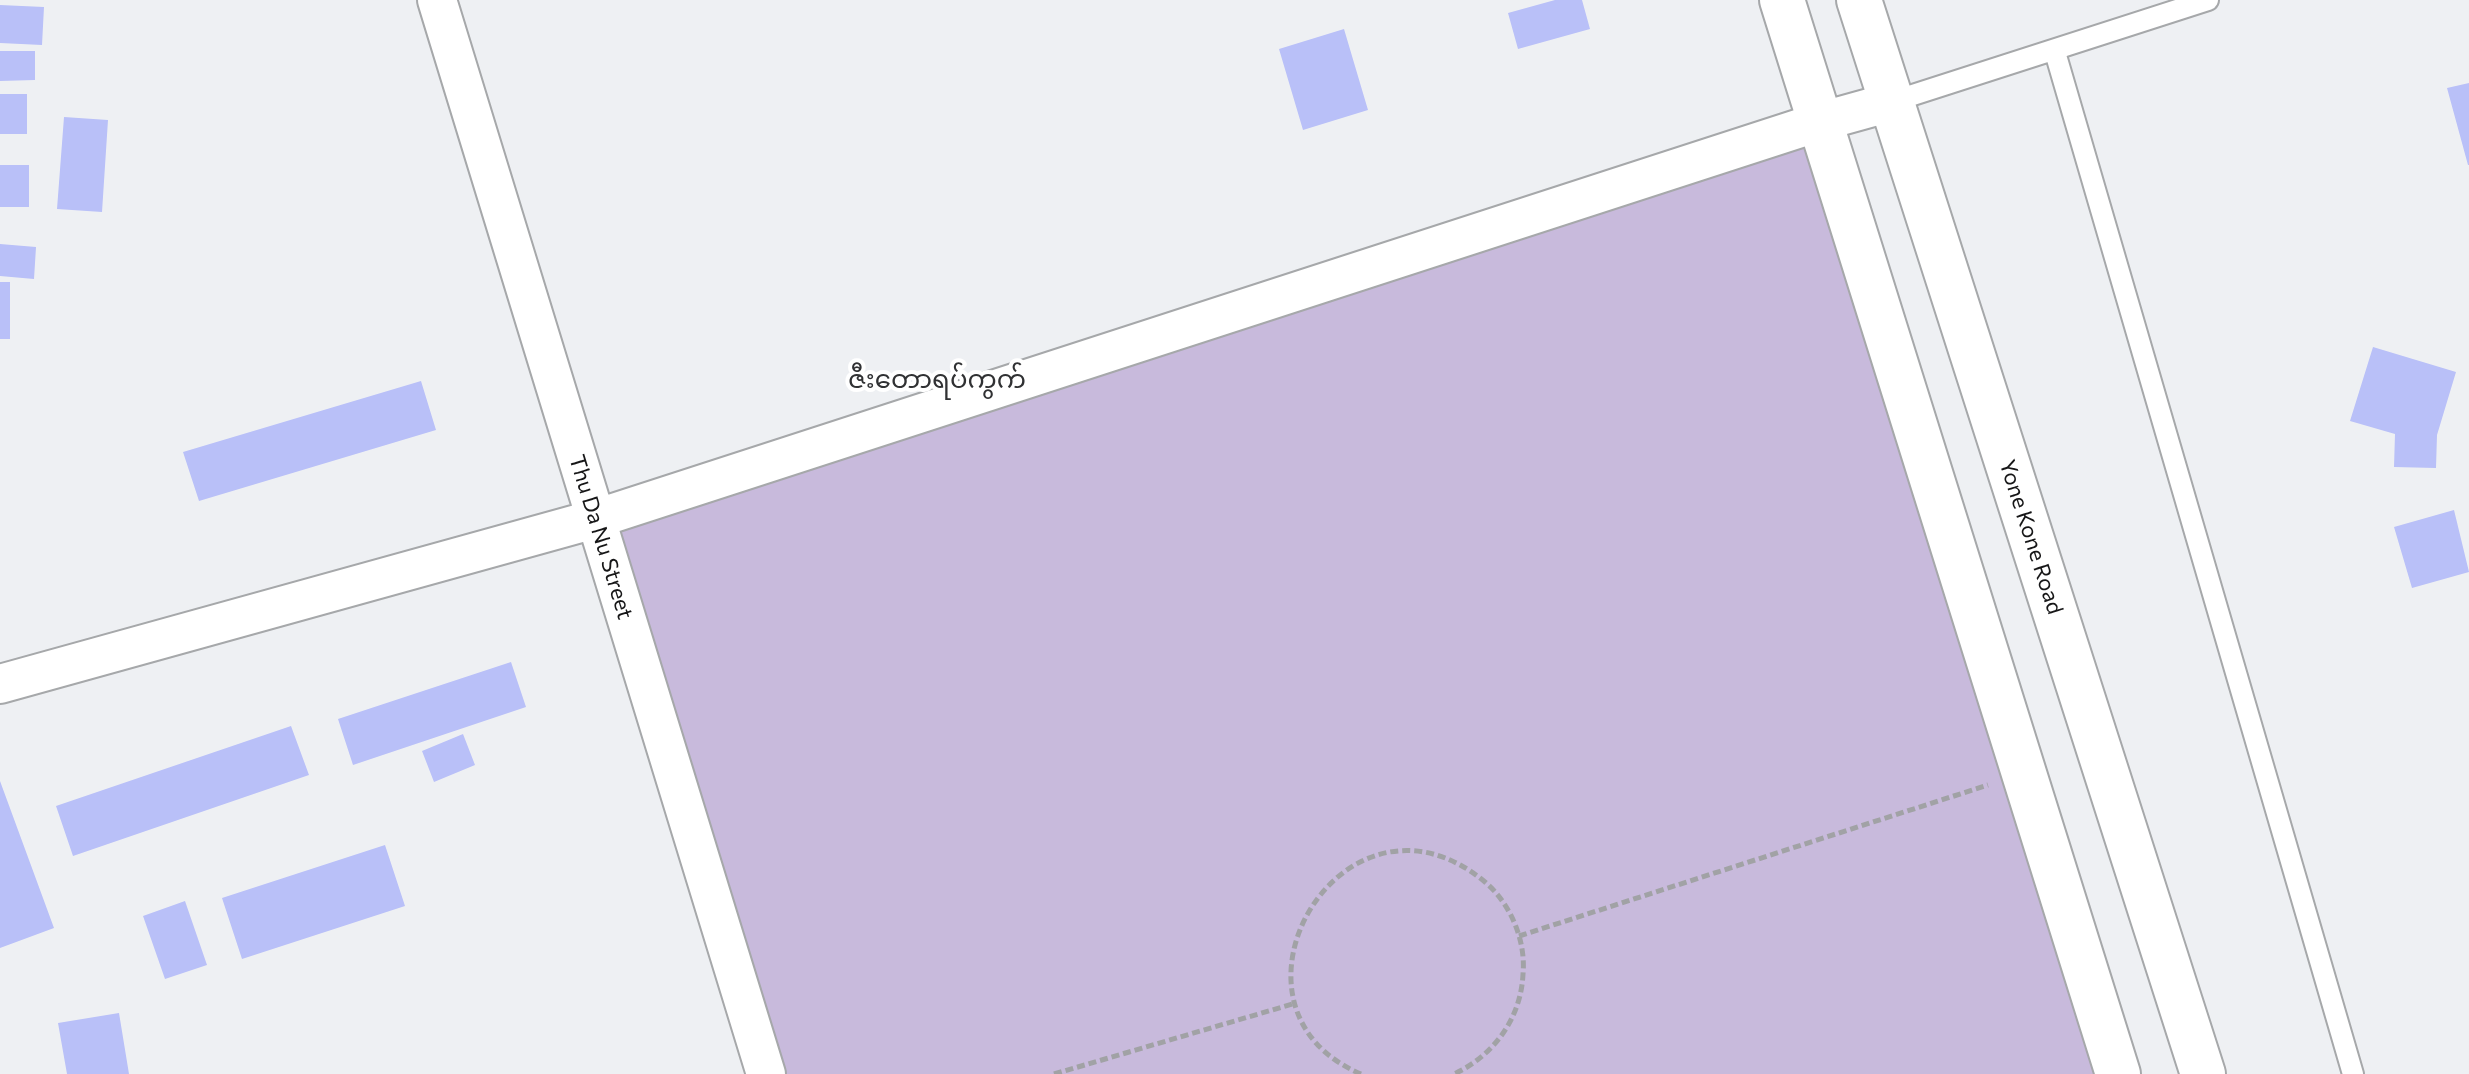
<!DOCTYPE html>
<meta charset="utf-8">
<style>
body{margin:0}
canvas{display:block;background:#eef0f3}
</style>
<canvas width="2469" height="1074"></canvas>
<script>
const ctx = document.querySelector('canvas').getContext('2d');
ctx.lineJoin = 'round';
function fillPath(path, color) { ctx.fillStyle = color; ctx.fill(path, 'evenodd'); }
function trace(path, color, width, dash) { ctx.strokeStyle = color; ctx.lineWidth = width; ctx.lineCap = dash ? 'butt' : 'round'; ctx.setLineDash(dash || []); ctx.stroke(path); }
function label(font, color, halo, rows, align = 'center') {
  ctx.font = font + ' Commissioner,"Noto Sans Myanmar",sans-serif'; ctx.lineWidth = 8; ctx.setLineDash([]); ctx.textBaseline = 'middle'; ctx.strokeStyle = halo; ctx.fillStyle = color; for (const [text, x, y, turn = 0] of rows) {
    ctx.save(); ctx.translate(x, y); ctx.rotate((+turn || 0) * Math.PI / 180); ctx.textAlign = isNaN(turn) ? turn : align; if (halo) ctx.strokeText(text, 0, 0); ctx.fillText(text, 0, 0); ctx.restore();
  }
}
const green = new Path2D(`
 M1819,122l299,952h-1352l-171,-554z`);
const building = new Path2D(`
 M1555,0h27l8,29 -72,20 -10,-36z
 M0,5l44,2 -2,38 -42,-2z
 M1344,29l24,81 -65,20 -24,-81z
 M0,51h35v29l-35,1z
 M2469,83v82h-1l-21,-77z
 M0,94h27v40h-27z
 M64,117l44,3 -6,92 -45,-3z
 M0,165h29v42h-29z
 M0,244l36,3 -2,32 -34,-3z
 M0,282h10v57h-10z
 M2373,347l83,25 -19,63 -1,33 -42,-1 1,-33 -45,-13z
 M421,381l15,49 -237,71 -16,-49z
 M2454,510l15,62 -57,16 -18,-61z
 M511,662l15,45 -173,58 -15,-46z
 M291,726l18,49 -236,81 -17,-50z
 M463,734l12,31 -41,17 -12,-31z
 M0,781l54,147 -54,20z
 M385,845l20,61 -163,53 -20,-61z
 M185,901l22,64 -42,14 -22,-63z
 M119,1013l10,61h-62l-9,-51z`);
const path = new Path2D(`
 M1519,936l469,-151
 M1054,1074l242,-71
 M1361,1074c-159,-67 -17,-309 124,-192 26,22 41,59 38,92 -2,45 -30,82 -69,100`);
const lane = new Path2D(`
 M2055,52l298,1022
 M1891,102l317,-102`);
const street = new Path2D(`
 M437,0l329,1074
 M0,684l595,-165 1224,-397 72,-20`);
const secondary = new Path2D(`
 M1782,0l336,1074
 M1859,0l344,1074`);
const streetNames = [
 ["Thu Da Nu Street",601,537,73],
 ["Yone Kone Road",2031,537,72]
];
const quarterNames = [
 ["ဇီးတောရပ်ကွက်",937,379]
];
fillPath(green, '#c8badc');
fillPath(building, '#b9c0f8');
trace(lane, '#a6a8aa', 24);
trace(street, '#a6a8aa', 42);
trace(secondary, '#a6a8aa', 48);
trace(path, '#a1a2a5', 5, [8, 4]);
trace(lane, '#fff', 20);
trace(street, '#fff', 38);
trace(secondary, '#fff', 44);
label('22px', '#161617', '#fff', streetNames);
label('26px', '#303133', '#fff', quarterNames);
</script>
